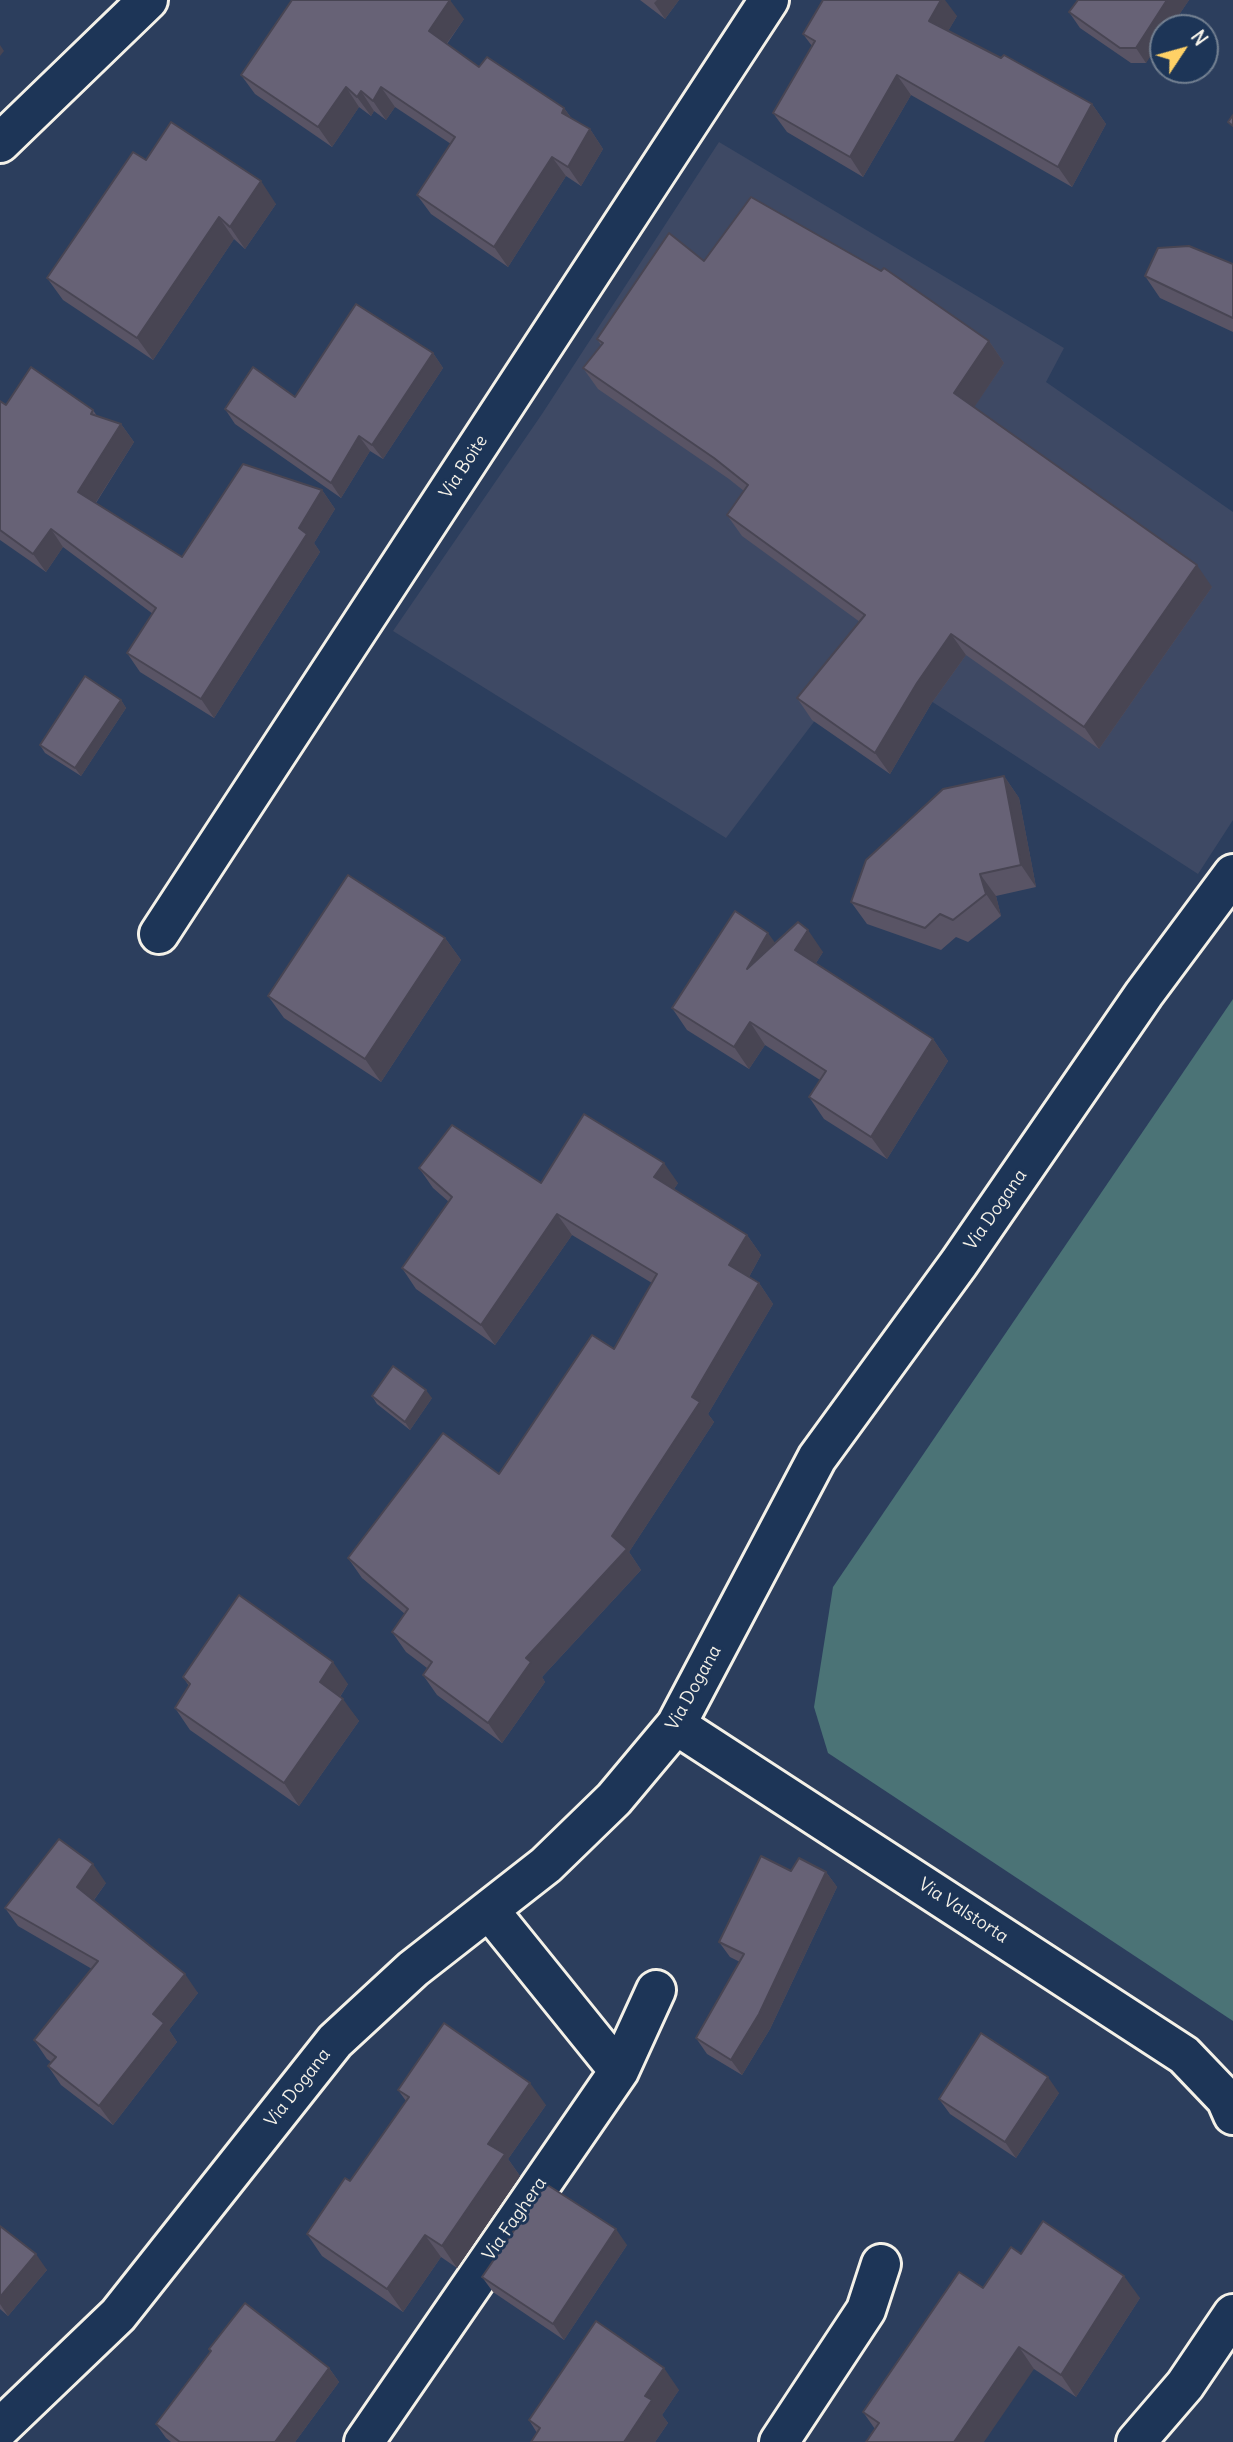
<!DOCTYPE html>
<style>
body{margin:0}
#map{position:relative;width:1233px;height:2442px;overflow:hidden;background:#2c3e5d;font-family:Delius,sans-serif}
canvas{display:block}
.north{position:absolute;left:1149px;top:14px;width:70px;height:70px;box-sizing:border-box;background:#1d3557;border:2px solid #738091;border-radius:50%;rotate:54deg;font-size:19px;font-weight:700;line-height:28px;text-align:center;color:#f4f1e8}
.north::after{content:'';display:block;margin:auto;width:24px;height:32px;background:#ffd166;clip-path:polygon(50% 0,100% 100%,50% 72%,0 100%)}
</style>
<div id="map">
<canvas width="1233" height="2442"></canvas>
<div class="north">N</div>
</div>
<script>
const ctx = document.querySelector('canvas').getContext('2d');
ctx.lineJoin = 'round';
function fillPath(path, color) { ctx.fillStyle = color; ctx.fill(path, 'evenodd'); }
function trace(path, color, width, dash) { ctx.strokeStyle = color; ctx.lineWidth = width; ctx.lineCap = dash ? 'butt' : 'round'; ctx.setLineDash(dash || []); ctx.stroke(path); }
function label(font, color, halo, rows, align = 'center') {
  ctx.font = font + ' Delius,sans-serif'; ctx.lineWidth = 6; ctx.setLineDash([]); ctx.textBaseline = 'middle'; ctx.strokeStyle = halo; ctx.fillStyle = color; for (const [text, x, y, turn = 0] of rows) {
    ctx.save(); ctx.translate(x, y); ctx.rotate((+turn || 0) * Math.PI / 180); ctx.textAlign = isNaN(turn) ? turn : align; if (halo) ctx.strokeText(text, 0, 0); ctx.fillText(text, 0, 0); ctx.restore();
  }
}
const built = new Path2D(`
 M719,142l345,206 -18,34 187,130v308l-35,54 -335,-217 -137,181 -333,-207 149,-217z`);
const green = new Path2D(`
 M1233,999v1022l-405,-268 -14,-46 19,-120z`);
const minor = new Path2D(`
 M0,143l148,-143
 M159,934l610,-934
 M676,1725l508,330 42,44 7,16
 M489,1910l130,161
 M0,2428l118,-113 217,-274 78,-72 133,-104 68,-66 62,-74 141,-267 142,-195 185,-269 89,-120
 M364,2442l255,-371 37,-81
 M779,2442l87,-132 15,-46
 M1136,2442l49,-57 48,-71`);
const wall = new Path2D(`
 M640,0h39l-14,19z
 M1078,0h111l-19,28h-7l-17,35h-15l-51,-35 -11,-16z
 M957,16l-9,15 144,73 14,20 -34,63 -161,-92 -48,82 -76,-45 -14,-19 39,-67 -9,-12z
 M464,19l-17,25 32,23 85,41 8,11 18,10 13,20 -22,37 -15,-10 -58,91 -77,-53 -14,-19 34,-51 -56,-37 -9,13 -12,-9 -3,5 -12,-9 -27,40 -77,-53 -14,-19z
 M146,160l130,44 -31,45 -11,-10 -81,121 -90,-60 -16,-22z
 M704,261l285,80 15,22 -30,44 238,180 -113,162 -133,-94 -35,49 -41,70 -78,-54 -15,-22 63,-76 -118,-86 -15,-21 17,-24 -15,-12 -131,-90 -15,-21 18,-23 -4,-6z
 M1233,264v68l-73,-34 -15,-22z
 M433,353l10,15 -60,91 -13,-8 -29,47 -106,-74 -10,-15 70,-12z
 M0,401l6,4 87,5 4,6 24,8 13,18 -38,61 86,54 140,-67 13,19 -21,34 6,9 -106,166 -74,-46 -13,-19 26,-39 -90,-67 -17,25 -46,-32z
 M121,700l5,8 -45,68 -36,-23 -5,-8z
 M1004,776l15,22 17,89 -40,9 5,20 -33,26 -12,-5 -15,13 -74,-26 -16,-22z
 M445,938l16,22 -80,122 -97,-64 -16,-22z
 M775,943l48,9 -7,11 117,76 15,22 -61,98 -63,-40 -15,-22 11,-17 -55,-35 -16,24 -62,-39 -15,-22z
 M419,1168l122,15h137l-4,6 73,46 14,20 -12,22 10,6 14,21 -65,110 6,8 -85,130 12,18 -99,107 3,5 -43,61 -65,-48 -14,-20 4,-7 -21,-16 -14,-20 13,-18 -43,-36 -14,-20 151,-84 115,-125 38,-66 -80,-48 -77,110 -79,-56 -14,-21 47,-66 -16,-14z
 M372,1396l60,2 -22,32 -33,-26z
 M183,1677l165,7 -8,13 19,24 -60,85 -109,-76 -15,-22 14,-22z
 M791,1871l35,1 11,15 -67,142 -28,46 -35,-21 -11,-16 44,-76 -10,-5 -11,-15z
 M106,1883l-12,17 104,93 -29,37 8,12 -64,83 -52,-40 -13,-19 3,-4 -4,-3 -13,-19 58,-71 -74,-43 -13,-18z
 M398,2090l148,15 -38,54 12,17 -63,92 -16,-11 -38,55 -81,-56 -15,-22 43,-53 56,-80z
 M1059,2093l-43,65 -66,-44 -11,-15z
 M0,2226l47,44 -39,46 -8,-7z
 M627,2245l-63,95 -71,-48 -11,-15z
 M1021,2254l119,44 -64,99 -42,-28 -159,60 -12,-17 120,-124z
 M209,2349l120,19 10,14 -44,60h-124l-5,-4 -10,-14 55,-73z
 M679,2390l-17,25 6,8 -13,19h-124l6,-9 -8,-13z`);
const shadedWall = new Path2D(`
 M450,0l14,19 -22,31 -13,-19z
 M657,0h22l-14,19 -11,-16z
 M941,0h4l12,16 -14,24 -14,-19z
 M1167,0h22l-19,28h-7v10l-17,25 -10,-15z
 M0,45l4,6 -4,5z
 M897,75l14,20 -48,82 -13,-20z
 M346,87l13,20 -27,40 -14,-20z
 M381,87l14,20 -9,13 -13,-19z
 M361,91l13,20 -3,5 -14,-19z
 M1092,104l14,20 -34,63 -14,-20z
 M564,108l14,20 -16,-15z
 M590,129l13,20 -22,37 -13,-19z
 M552,157l14,19 -58,91 -14,-20z
 M261,181l15,23 -31,45 -15,-22z
 M219,217l15,22 -81,121 -16,-22z
 M989,341l15,22 -35,52 -15,-22z
 M433,353l10,15 -60,91 -11,-14z
 M121,424l13,18 -43,68 -13,-18z
 M359,436l11,15 -29,47 -10,-15z
 M322,490l13,19 -21,34 6,9 -106,166 -13,-19 98,-171z
 M51,529l12,18 -17,25 -13,-18z
 M1197,565l15,22 -113,162 -15,-22z
 M951,634l15,21 -35,49 -41,70 -15,-21 42,-70z
 M121,700l5,8 -45,68 -6,-8z
 M1004,776l15,22 17,89 -15,-22z
 M980,874l16,22 5,20 -15,-22z
 M808,930l15,22 -13,20 -15,-22z
 M768,933l16,22 -37,14z
 M445,938l16,22 -80,122 -16,-23z
 M750,1022l15,23 -16,24 -15,-22z
 M933,1039l15,22 -61,98 -16,-22z
 M664,1163l14,20 -10,15 -14,-21z
 M557,1214l15,21 -77,110 -14,-20z
 M747,1235l14,20 -17,31 -15,-21z
 M759,1283l14,21 -65,110 6,8 -85,130 12,18 -99,107 3,5 -43,61 -14,-20 38,-65 86,-122z
 M426,1390l6,8 -22,32 -5,-8z
 M333,1662l15,22 -13,20 -15,-22z
 M343,1699l16,22 -60,85 -15,-23z
 M93,1864l13,19 -16,22 -13,-18z
 M826,1872l11,15 -67,142 -28,46 -11,-15z
 M185,1974l13,19 -29,37 8,12 -64,83 -14,-19 54,-92z
 M1048,2077l11,16 -43,65 -11,-16z
 M530,2083l16,22 -38,54 12,17 -63,92 -15,-22 46,-102z
 M616,2229l11,16 -63,95 -11,-16z
 M425,2235l16,22 -38,55 -16,-23z
 M36,2254l11,16 -39,46 -8,-12v-7z
 M1124,2276l16,22 -64,99 -15,-22z
 M1019,2347l15,22 -50,73h-30z
 M329,2368l10,14 -44,60h-20z
 M664,2368l15,22 -17,25 6,8 -13,19h-31l21,-46z`);
const building = new Path2D(`
 M292,0h158l-21,31 50,36 8,-10 77,51 -2,5 28,16 -22,38 -16,-10 -58,90 -77,-52 38,-58 -74,-50 -8,14 -12,-10 -4,6 -11,-10 -28,40 -77,-52z
 M823,0h118l-12,21 72,37 3,-3 88,49 -34,63 -161,-92 -47,82 -77,-44 42,-72 -12,-7z
 M1078,0h89l-31,48h-16l-51,-36z
 M1233,115v11l-5,-4z
 M171,122l90,59 -31,46 -11,-10 -82,121 -90,-60 86,-126 13,8z
 M751,197l130,74 3,-3 105,73 -35,52 243,172 -113,162 -133,-93 -34,49 -42,70 -78,-55 68,-83 -138,-100 21,-30 -34,-27 -131,-90 20,-25 -6,-4 72,-106 35,28z
 M1189,246l44,18v54l-88,-42 13,-28z
 M356,304l77,49 -61,92 -13,-9 -28,47 -106,-74 28,-42 42,30z
 M31,367l62,43 -2,4 30,10 -43,68 104,65 61,-93 79,26 -23,38 8,6 -106,165 -74,-46 29,-45 -105,-79 -18,25 -33,-24v-129l6,4z
 M85,676l36,24 -46,68 -35,-23z
 M1004,776l17,89 -41,9 6,20 -33,26 -13,-6 -15,14 -74,-26 15,-42 77,-71z
 M348,875l97,63 -80,121 -97,-63z
 M735,911l33,22 -21,36 51,-47 10,8 -13,20 138,89 -62,98 -62,-40 17,-26 -76,-49 -16,25 -62,-39z
 M584,1114l80,49 -10,14 93,58 -18,30 30,18 -67,114 8,5 -88,134 15,13 -101,109 5,4 -43,61 -65,-48 9,-13 -40,-30 16,-23 -60,-51 95,-125 56,41 93,-139 22,14 43,-75 -100,-60 -76,111 -79,-57 50,-71 -33,-29 33,-43 89,58z
 M393,1366l33,24 -21,32 -33,-26z
 M239,1595l94,67 -13,20 23,17 -59,84 -109,-75 15,-24 -7,-7z
 M59,1839l34,25 -16,23 108,87 -32,40 11,9 -65,83 -51,-40 8,-9 -22,-17 64,-79 -93,-53z
 M761,1856l30,15 8,-13 27,14 -67,142 -28,46 -35,-22 48,-84 -25,-12z
 M444,2023l86,60 -42,61 17,10 -63,92 -17,-11 -38,54 -80,-55 38,-56 5,3 59,-84 -11,-7z
 M981,2033l67,44 -43,65 -66,-43z
 M546,2184l70,45 -63,95 -71,-47z
 M1043,2221l81,55 -63,99 -42,-28 -65,95h-88l13,-19 -16,-11 96,-140 24,16 28,-41 10,7z
 M0,2226l36,28 -36,43z
 M245,2303l84,65 -54,74h-95l-24,-18 55,-73 -2,-2z
 M596,2321l68,47 -19,28 7,4 -28,42h-93l9,-14 -11,-8z`);
const streetNames = [
 ["Via Boite",464,467,-57],
 ["Via Dogana",996,1210,-55],
 ["Via Dogana",694,1688,-61],
 ["Via Valstorta",963,1911,33],
 ["Via Dogana",298,2088,-52],
 ["Via Faghera",515,2219,-55]
];
fillPath(built, '#3e4964');
fillPath(green, '#4b7376');
trace(minor, '#f4f1e8', 44);
trace(minor, '#1d3557', 38);
fillPath(wall, '#595465');
fillPath(shadedWall, '#484553');
fillPath(building, '#676276');
trace(building, '#484553', 2);
label('18px', '#f4f1e8', '#1d3557', streetNames);
</script>
